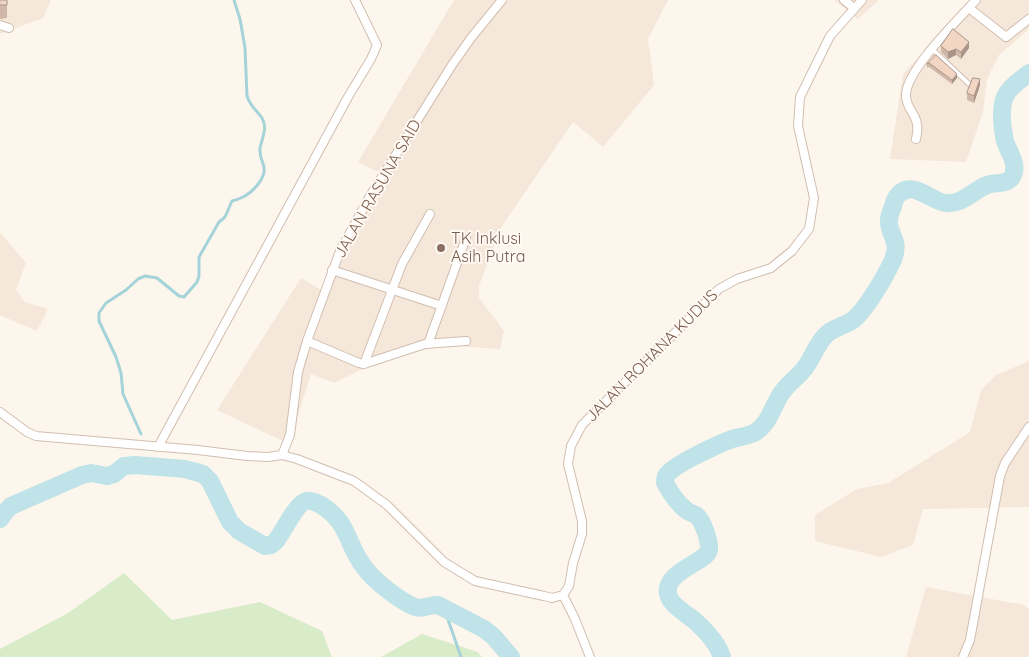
<!DOCTYPE html>
<style>
body{margin:0}
canvas{display:block;background:#fdf6ec}
</style>
<canvas width="1029" height="657"></canvas>
<script>
const ctx = document.querySelector('canvas').getContext('2d');
ctx.lineJoin = 'round';
function fillPath(path, color) { ctx.fillStyle = color; ctx.fill(path, 'evenodd'); }
function trace(path, color, width, dash) { ctx.strokeStyle = color; ctx.lineWidth = width; ctx.lineCap = dash ? 'butt' : 'round'; ctx.setLineDash(dash || []); ctx.stroke(path); }
function label(font, color, halo, rows, align = 'center') {
  ctx.font = font + ' Quicksand,sans-serif'; ctx.lineWidth = 4; ctx.setLineDash([]); ctx.textBaseline = 'middle'; ctx.strokeStyle = halo; ctx.fillStyle = color; for (const [text, x, y, turn = 0] of rows) {
    ctx.save(); ctx.translate(x, y); ctx.rotate((+turn || 0) * Math.PI / 180); ctx.textAlign = isNaN(turn) ? turn : align; if (halo) ctx.strokeText(text, 0, 0); ctx.fillText(text, 0, 0); ctx.restore();
  }
}
const residential = new Path2D(`
 M0,0h51l-8,18 -43,16z
 M454,0h214l-20,39 6,46 -51,62 -30,-25 -73,107 -21,57v12l25,33 -4,18 -46,-3 -28,2 -53,16 -39,19 -23,-9 -22,70 -72,-34 84,-132 24,14 21,-52 36,-66 -24,-12z
 M834,0h45l-21,19z
 M970,0h59v29l-30,26 -12,24 -4,33 -17,50 -76,-3 13,-85z
 M0,232l26,31 -10,27 9,12 23,7 -11,22 -37,-16z
 M1029,361v146l-106,2 -10,36 -32,12 -66,-16v-26l42,-26 31,-6 82,-51 11,-42 15,-15z
 M926,587l98,18 5,4v48h-123z`);
const green = new Path2D(`
 M124,573l48,47 88,-18 62,29 10,26h-332v-8l68,-36z
 M422,634l56,18 4,5h-101z`);
const stream = new Path2D(`
 M141,434l-18,-40 -2,-21 -5,-16 -17,-36v-8l7,-10 20,-13 12,-11 7,-3 12,2 22,18 5,1 13,-15 2,-6v-19l20,-35 6,-5 7,-16c4,-1 7,-2 11,-4 10,-5 23,-19 21,-30 -2,-7 -5,-12 -4,-19 2,-10 8,-20 2,-30 -6,-9 -11,-10 -15,-22l-2,-48 -5,-29 -6,-19
 M444,608l17,49`);
const river = new Path2D(`
 M0,519l5,-7 6,-6 71,-31 9,-2 16,3 7,-2 10,-8 11,-1 50,4 18,5 7,7 20,41 9,9 26,15 6,-1 5,-4c7,-9 20,-37 30,-40 5,-1 11,2 15,4 29,18 25,39 43,62 10,14 36,34 51,40 8,3 15,-3 23,-2l46,24 10,8 17,20
 M722,657c-4,-13 -17,-27 -27,-36 -8,-7 -25,-16 -27,-27 -5,-22 40,-33 41,-44 1,-8 -6,-30 -13,-35 -3,-2 -7,-2 -10,-5 -8,-6 -16,-18 -21,-27 0,-3 0,-4 1,-7 6,-11 53,-32 66,-37 7,-2 15,-3 22,-6 15,-8 18,-26 27,-39 6,-10 16,-16 23,-25 9,-11 12,-25 23,-35 7,-7 18,-8 26,-14 13,-10 33,-45 40,-60 8,-20 -5,-25 -4,-40 0,-5 3,-10 4,-14 1,-4 2,-8 5,-11 14,-16 34,7 48,8 16,2 28,-13 41,-18 8,-3 20,0 25,-8 7,-12 -3,-24 -7,-36 -3,-13 -6,-36 2,-48 5,-8 15,-14 22,-20`);
const service = new Path2D(`
 M932,49l37,35`);
const minor = new Path2D(`
 M844,0l10,8
 M969,8l37,29 23,-18
 M0,25l9,3
 M916,139c6,-25 -10,-26 -10,-44 0,-25 53,-76 70,-95
 M332,270l110,36
 M307,341l52,22 5,1 61,-20 41,-3
 M428,344l38,-106
 M364,364l38,-100 28,-50
 M0,412l27,20 9,4 162,14 49,6 21,1 14,-2 15,4 57,22 33,24 57,57 31,19 69,15 8,2 11,-3
 M158,447l190,-350 23,-38 6,-14 -22,-45
 M282,455l8,-20 8,-63 9,-31 33,-90 30,-55 82,-131 19,-27 31,-38
 M563,595l6,-9 4,-23 9,-29v-13l-14,-57 3,-18 11,-21 137,-136 18,-10 34,-11 21,-17 17,-22 5,-31 -16,-72 2,-29 30,-61 32,-36
 M563,595l12,24 15,38
 M963,657l7,-17 30,-164 5,-13 24,-36`);
const wall = new Path2D(`
 M0,0l7,5v13l-7,1z
 M941,46l28,2 -8,11 -5,-4 -8,4 -7,-7z
 M936,55l21,23 -5,6 -23,-17 -2,1v-4z
 M980,85l-6,18 -7,-3v-7z`);
const shadedWall = new Path2D(`
 M969,42v6l-8,11v-7z
 M956,49v6l-8,4v-7z
 M957,74v4l-5,6v-4z
 M980,79v6l-6,18v-7z`);
const building = new Path2D(`
 M0,0h7v5h-7z
 M953,29l16,13 -8,10 -5,-3 -8,3 -7,-6z
 M936,55l21,19 -5,6 -23,-17 -2,1z
 M973,78l7,1 -6,17 -7,-3z`);
const markers = [
 [441,248,5,"#8d6e63"]
];
const streetNames = [
 ["JALAN RASUNA SAID",378,189,-60],
 ["JALAN ROHANA KUDUS",652,356,-45]
];
const educationNames = [
 ["TK Inklusi",451,239],
 ["Asih Putra",451,257]
];
fillPath(residential, '#f5e8da');
fillPath(green, '#d8ecc9');
trace(stream, '#a5d3da', 3);
trace(river, '#bfe3e8', 18);
trace(service, '#d1beb0', 6);
trace(minor, '#d1beb0', 10);
trace(service, '#fff', 4);
trace(minor, '#fff', 8);
fillPath(wall, '#d1b7a8');
fillPath(shadedWall, '#aa9588');
fillPath(building, '#f3d5c3');
trace(building, '#aa9588', 1);
for (const [x, y, r, color] of markers) { const dot = new Path2D(); dot.arc(x, y, r, 0, 2 * Math.PI); ctx.fillStyle = color; ctx.fill(dot); trace(dot, '#fffaf3', 2); }
label('16px', '#7a5c4d', '#fffaf3', streetNames);
label('16px', '#785e54', '#fffaf3', educationNames, 'left');
</script>
